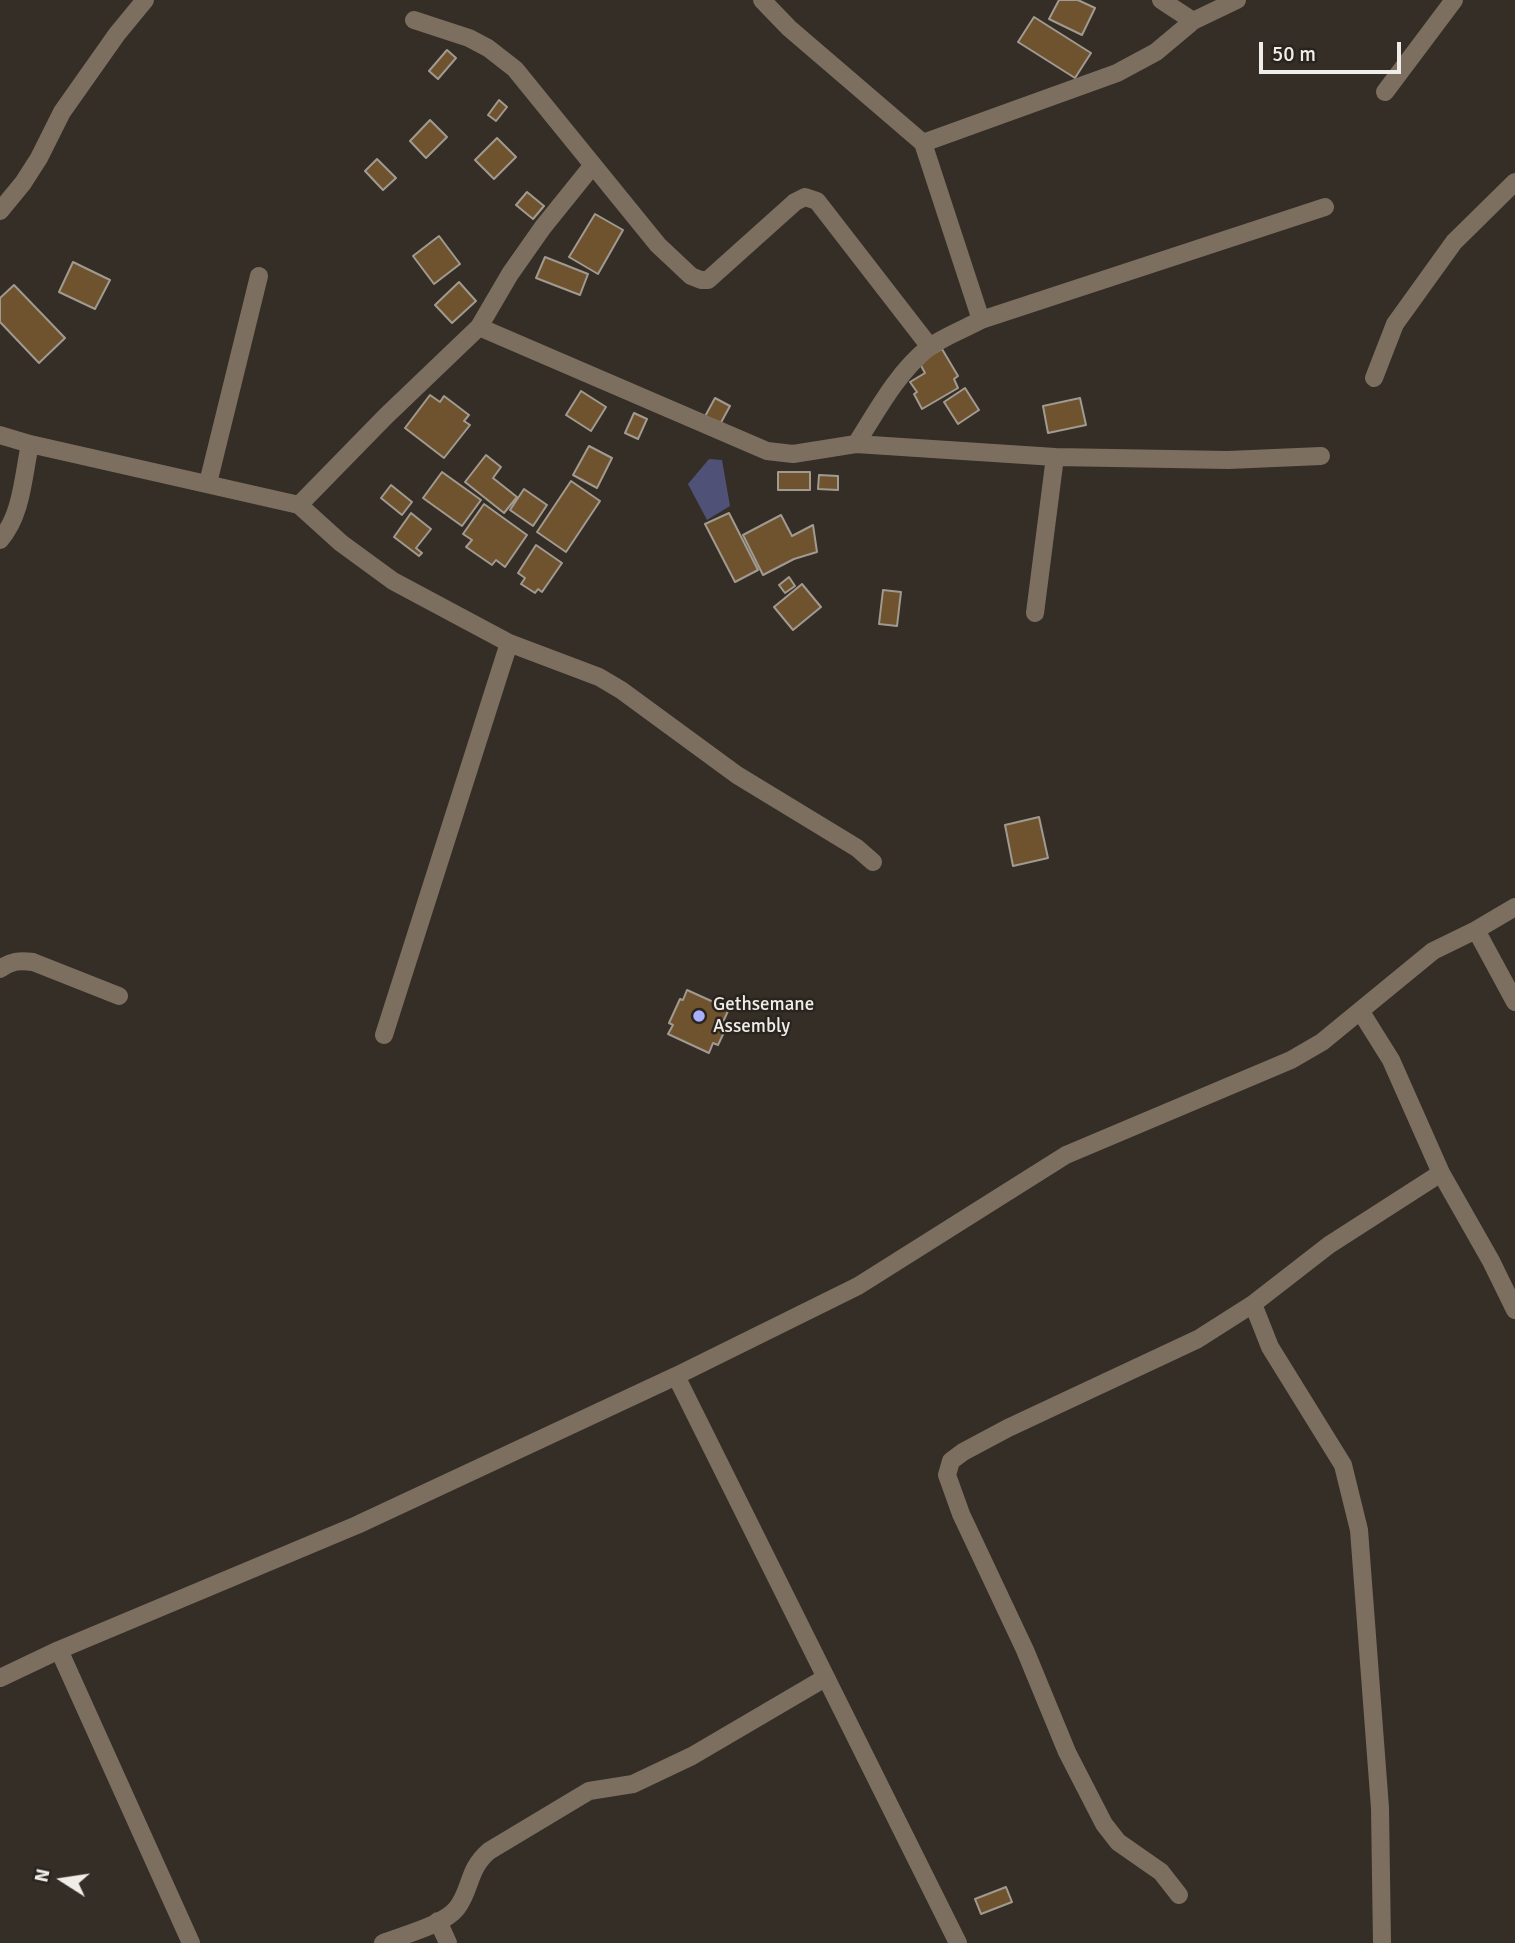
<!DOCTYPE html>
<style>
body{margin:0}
#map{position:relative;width:1515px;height:1943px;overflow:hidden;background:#342e27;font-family:Signika,sans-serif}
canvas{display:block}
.north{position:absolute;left:28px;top:1845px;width:70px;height:70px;-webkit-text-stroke:5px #2a241e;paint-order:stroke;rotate:282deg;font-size:19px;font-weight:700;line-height:28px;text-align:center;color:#f0ece8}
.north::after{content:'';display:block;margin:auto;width:24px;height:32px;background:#f0ece8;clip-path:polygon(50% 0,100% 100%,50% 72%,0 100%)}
.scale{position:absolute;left:1259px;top:42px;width:142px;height:32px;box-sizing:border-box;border:4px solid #f0ece8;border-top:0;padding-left:9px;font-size:21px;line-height:24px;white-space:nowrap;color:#f0ece8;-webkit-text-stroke:5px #2a241e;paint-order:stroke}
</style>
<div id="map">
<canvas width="1515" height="1943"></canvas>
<div class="north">N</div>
<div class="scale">50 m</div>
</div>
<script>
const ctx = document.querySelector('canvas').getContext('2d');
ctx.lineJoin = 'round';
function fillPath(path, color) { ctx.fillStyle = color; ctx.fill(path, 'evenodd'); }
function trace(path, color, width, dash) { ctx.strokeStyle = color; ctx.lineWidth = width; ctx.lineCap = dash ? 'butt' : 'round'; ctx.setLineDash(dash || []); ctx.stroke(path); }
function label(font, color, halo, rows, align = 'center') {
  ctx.font = font + ' Signika,sans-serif'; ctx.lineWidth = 5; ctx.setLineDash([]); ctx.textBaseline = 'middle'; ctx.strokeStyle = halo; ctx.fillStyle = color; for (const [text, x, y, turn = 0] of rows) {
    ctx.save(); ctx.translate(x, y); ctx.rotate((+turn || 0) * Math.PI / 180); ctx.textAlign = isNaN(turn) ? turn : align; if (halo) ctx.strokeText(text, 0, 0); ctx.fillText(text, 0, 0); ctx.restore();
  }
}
const green = new Path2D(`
 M709,459l13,1 8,46 -23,14 -19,-36z`);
const building = new Path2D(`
 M1059,0h19l17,8 -13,27 -33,-16z
 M1034,17l57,36 -16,25 -57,-36z
 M447,50l9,8 -18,21 -9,-8z
 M499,100l8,7 -11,14 -8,-6z
 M430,120l17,17 -21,21 -16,-17z
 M497,138l19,19 -22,22 -19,-19z
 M377,159l19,19 -13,12 -18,-19z
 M527,192l17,14 -11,13 -17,-14z
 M595,214l28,16 -25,44 -29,-17z
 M439,236l21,28 -26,20 -21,-28z
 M545,257l43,17 -8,21 -44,-17z
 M73,262l37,18 -15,29 -36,-17z
 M459,282l17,19 -24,22 -17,-18z
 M14,285l51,53 -26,25 -39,-41v-24z
 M942,349l16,27 -4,3 4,9 -36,21 -8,-15 3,-2 -7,-10 15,-9 -6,-11z
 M965,388l14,22 -21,14 -14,-22z
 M581,391l25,16 -15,24 -25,-16z
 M430,395l10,7 4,-6 25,19 -5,6 6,4 -26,33 -39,-30z
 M715,398l15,8 -12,22 -15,-8z
 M1080,398l6,27 -38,8 -5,-27z
 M634,413l13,6 -9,20 -13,-6z
 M589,446l23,12 -15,30 -24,-13z
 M486,455l15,12 -8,11 24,19 -13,16 -39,-31z
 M442,472l39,28 -19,26 -39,-28z
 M778,472h32v18h-32z
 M819,475l19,1v14l-20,-1z
 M571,481l29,20 -34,51 -29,-20z
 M391,485l21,17 -10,13 -21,-17z
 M524,489l23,16 -14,21 -23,-16z
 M484,504l43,31 -22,32 -9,-7 -4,5 -26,-18 6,-7 -9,-6z
 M411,513l20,16 -15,19 6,5 -3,3 -25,-19z
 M729,513l29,57 -23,12 -30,-58z
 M781,515l11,21 21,-11 4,27 -23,7 -31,16 -20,-40z
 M536,545l26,18 -20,29 -4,-3 -3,4 -14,-9 4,-6 -7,-5z
 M789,577l6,9 -10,7 -6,-8z
 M802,584l19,23 -28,23 -19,-23z
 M883,590l18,2 -4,34 -18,-2z
 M1039,817l9,41 -35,8 -8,-41z
 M687,990l42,19 -7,15 5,2 -9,19 -5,-2 -4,10 -41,-19 5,-9 -4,-2 11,-24 3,1z
 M1006,1887l6,15 -31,12 -6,-15z`);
const street = new Path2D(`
 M762,0l27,28 134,115 58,177
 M1161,0l32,21
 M414,20l55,18 19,10 27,21 143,176 33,31 10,4h7l87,-78 10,-5 12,4 113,146
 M1385,92l69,-92
 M923,143l194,-70 39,-21 37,-31 44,-21
 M0,211l23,-28 16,-25 23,-46 55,-78 28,-34
 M479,327l288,124 26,3 63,-10 199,13 173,3 93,-4
 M1374,378l21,-54 59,-82 61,-60
 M0,435l30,9 269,61 42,38 52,38 116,62 90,34 22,13 116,85 120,73 16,14
 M856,444c21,-33 41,-71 72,-96 15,-11 36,-19 53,-28l344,-113
 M208,483l51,-207
 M299,505l87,-89 93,-89 31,-53 33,-47 50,-62
 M0,540c22,-25 23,-63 30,-96
 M1035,613l20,-156
 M1476,930l39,72
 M0,969c11,-8 20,-9 33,-7l86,34
 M1361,1012l30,48 50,113 50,88 24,49
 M384,1035l125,-392
 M1253,1304l17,43 73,118 16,65 21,278 2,135
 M676,1376l282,567
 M59,1650l132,293
 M0,1678l59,-28 298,-125 319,-149 182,-90 208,-131 225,-95 31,-18 111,-91 43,-21 39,-23
 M1179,1895l-18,-23 -43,-30 -14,-18 -37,-72 -42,-102 -64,-136 -14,-39 4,-14 12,-9 45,-24 190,-89 55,-35 76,-59 112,-72
 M438,1921l10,22
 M383,1943c20,-8 61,-18 74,-35 15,-20 10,-38 32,-57l100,-60 44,-7 59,-28 133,-78`);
const markers = [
 [699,1016,7,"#a9b0fc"]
];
const poiNames = [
 ["Gethsemane",713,1005],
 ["Assembly",713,1027]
];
fillPath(green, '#4f5276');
fillPath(building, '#6f532f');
trace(building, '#a19a91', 2);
trace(street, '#7d6f60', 18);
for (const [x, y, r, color] of markers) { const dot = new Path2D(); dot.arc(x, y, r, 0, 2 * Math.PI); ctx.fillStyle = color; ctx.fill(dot); trace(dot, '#2a241e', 2.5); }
label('19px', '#f0ece8', '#2a241e', poiNames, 'left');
</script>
